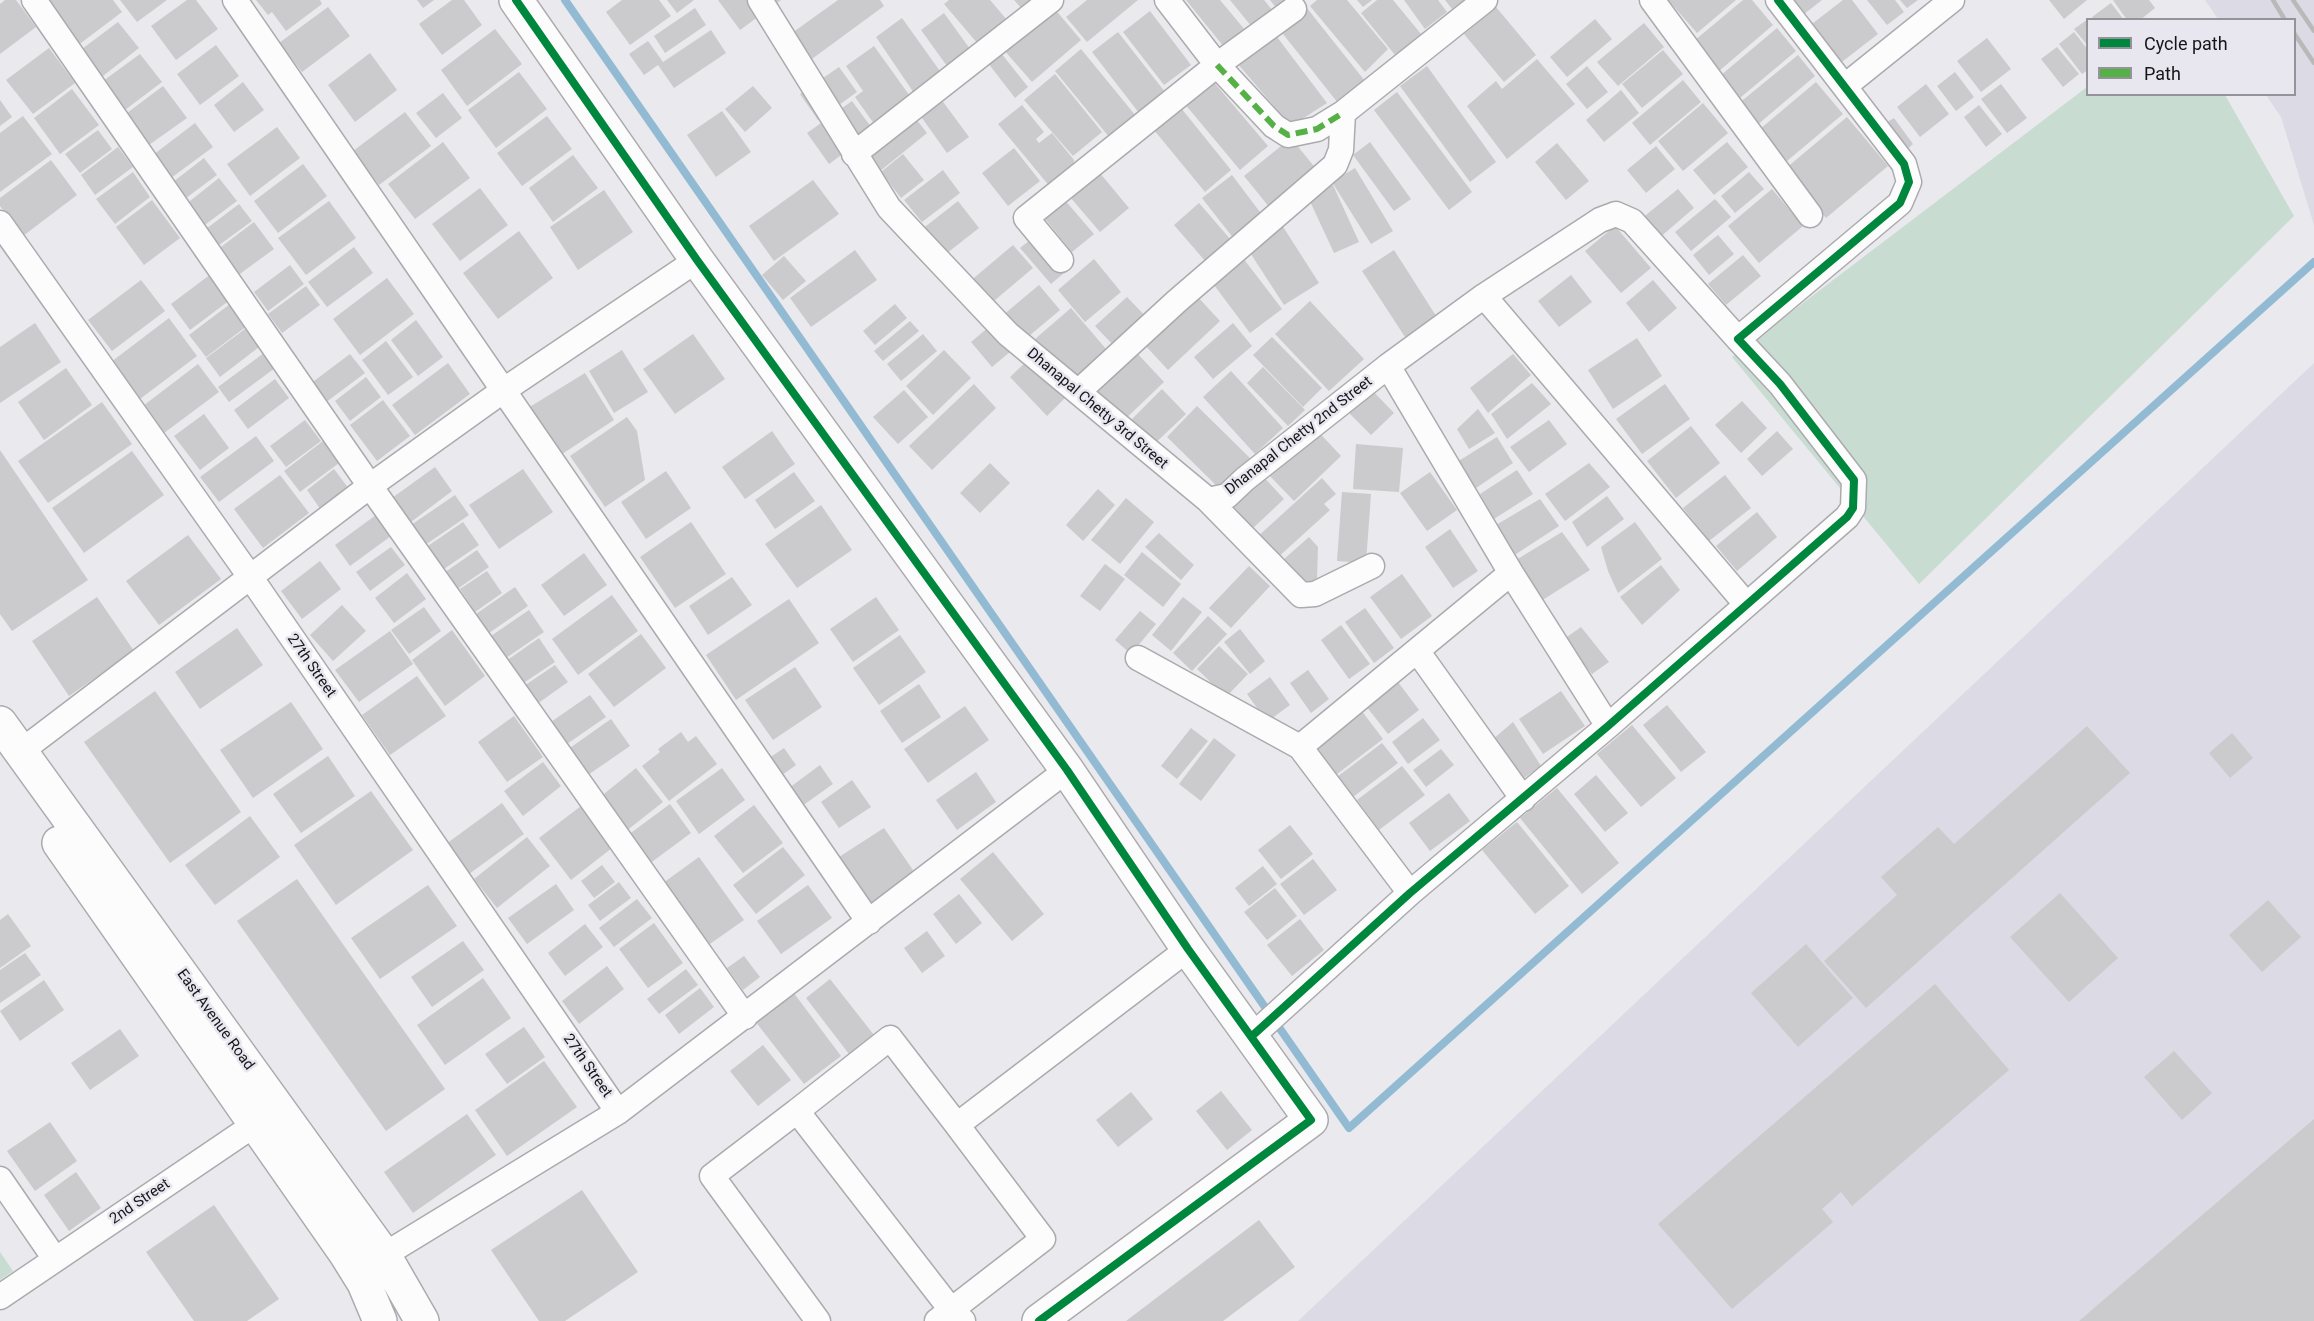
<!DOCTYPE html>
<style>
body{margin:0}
#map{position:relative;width:2314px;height:1321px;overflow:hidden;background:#e9e9ee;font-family:Roboto,sans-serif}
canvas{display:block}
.legend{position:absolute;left:2086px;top:18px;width:210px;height:78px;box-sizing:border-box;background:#e8e7f0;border:2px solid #94939a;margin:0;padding:8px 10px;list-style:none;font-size:18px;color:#161518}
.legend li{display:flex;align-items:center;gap:12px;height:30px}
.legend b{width:30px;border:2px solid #94939a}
</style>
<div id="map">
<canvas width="2314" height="1321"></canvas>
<ul class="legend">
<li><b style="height:8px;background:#00873e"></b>Cycle path</li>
<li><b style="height:8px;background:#55b145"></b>Path</li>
</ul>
</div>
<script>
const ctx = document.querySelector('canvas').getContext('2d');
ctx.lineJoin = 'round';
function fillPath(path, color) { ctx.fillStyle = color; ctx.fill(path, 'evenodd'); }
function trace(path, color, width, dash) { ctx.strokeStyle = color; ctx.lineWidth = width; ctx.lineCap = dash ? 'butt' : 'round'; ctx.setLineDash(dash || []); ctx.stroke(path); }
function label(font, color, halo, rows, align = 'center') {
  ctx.font = font + ' Roboto,sans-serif'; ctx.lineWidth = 5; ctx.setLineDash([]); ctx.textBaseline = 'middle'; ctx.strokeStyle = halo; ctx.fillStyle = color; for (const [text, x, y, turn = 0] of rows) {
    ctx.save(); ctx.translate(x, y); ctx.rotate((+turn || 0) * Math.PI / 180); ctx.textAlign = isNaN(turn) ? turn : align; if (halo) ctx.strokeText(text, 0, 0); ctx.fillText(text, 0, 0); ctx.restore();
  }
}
const built = new Path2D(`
 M2205,0h109v225l-33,-108 -15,-22 28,-1v-74l-76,-1z
 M2314,363v958h-1016z`);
const green = new Path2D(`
 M2087,87l1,7 137,1 69,121 -375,368 -187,-227z
 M0,1252l13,19 -13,9z`);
const stream = new Path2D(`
 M565,0l784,1128 965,-866`);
const building = new Path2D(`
 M5,0h11l20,27 -36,27v-50z
 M50,0h63l9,12 -45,34 -32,-43z
 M120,0h47l-30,22z
 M187,0h9l22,29 -42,31 -25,-34z
 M256,0h64l2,4 -36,27 -14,-19 -4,3z
 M417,0h17l-11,8z
 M452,0h12l18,25 -40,30 -23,-31z
 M622,0h37l12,16 -41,29 -24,-33z
 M667,0h27l-17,13z
 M718,0h63l-41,30z
 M838,0h42l4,6 -79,58 -20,-26z
 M949,0h41l17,20 -29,24 -34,-40z
 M1014,0h20l-12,9z
 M1087,0h51l-51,42 -21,-25z
 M1186,0h34l25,30 -21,17z
 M1230,0h34l13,16 -21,16z
 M1270,0h28l-17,14z
 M1317,0h30l41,49 -23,23 -55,-66z
 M1357,0h15l-9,7z
 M1377,0h16l28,34 -26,21 -34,-42z
 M1404,0h34l9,12 -22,17z
 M1445,0h19l-12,9z
 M1668,0h68l-39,33z
 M1743,0h9l21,25 -54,46 -25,-30z
 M1785,0h37l-23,18z
 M1843,0h9l26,34 -40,31 -30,-38z
 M1867,0h28l9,12 -17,13z
 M1900,0h18l-11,8z
 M2049,0h38l-23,19z
 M2113,0h36l6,8 -15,12h-13z
 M2111,3l13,17h-30l-2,-3z
 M328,7l22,29 -48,36 -23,-29z
 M1053,7l28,33 -49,42 -29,-33z
 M1306,7l59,74 -27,22 -59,-74z
 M1496,7l40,48 -32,27 -40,-48z
 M695,8l11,17 -41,28 -11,-17z
 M1150,11l41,54 -27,20 -41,-53z
 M944,13l26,36 -23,17 -26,-36z
 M902,18l40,56 -28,19 -38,-56z
 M1595,19l17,20 -45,38 -17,-20z
 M2088,19v27l-14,-17z
 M118,22l21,26 -40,31 -21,-27z
 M1644,23l20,24 -46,39 -21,-24z
 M1777,28l19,23 -62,52 -20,-22z
 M495,29l27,35 -55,42 -26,-36z
 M711,30l15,23 -52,35 -16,-23 -14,10 -15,-21 19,-13 15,21z
 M1118,32l47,60 -26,21 -47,-61z
 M2074,32l14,18v20l-6,4 -23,-30z
 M1274,33l53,70 -36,23 -54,-63z
 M1987,38l24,31 -30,23 -24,-31z
 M216,45l23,31 -39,29 -23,-31z
 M874,46l38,53 -37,26 -20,-28 8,-6 -17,-25z
 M2057,47l22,27 -16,13 -22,-28z
 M49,48l26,35 -42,31 -27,-34z
 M1081,49l59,72 -26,22 -59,-72z
 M1663,50l20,24 -41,34 -20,-24z
 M370,53l27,37 -42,32 -27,-37z
 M1001,53l27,34 -13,11 -27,-35z
 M140,54l22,28 -41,31 -22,-29z
 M1798,55l17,21 -59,50 -18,-22z
 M1537,59l38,45 -68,55 -40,-53 29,-25 6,8z
 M1427,66l69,96 -26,20 -70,-96z
 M1587,66l21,26 -21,17 -21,-25z
 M839,67l18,25 -39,28 -18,-26z
 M519,72l28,37 -51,39 -28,-38z
 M1955,72l19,25 -18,14 -19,-25z
 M1055,74l47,58 -29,24 -49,-56z
 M1212,80l56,66 -28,24 -56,-67z
 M1683,80l18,22 -51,43 -18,-22z
 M243,82l21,28 -30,22 -20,-27z
 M1816,82l27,32 -56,47 -27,-32z
 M1926,84l23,30 -29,23 -23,-30z
 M2001,84l26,34 -20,15 -26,-34z
 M163,86l24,32 -41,29 -23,-31z
 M753,86l19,22 -27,24 -20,-23z
 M72,89l27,36 -39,29 -26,-36z
 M1621,90l18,23 -35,29 -18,-22z
 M1397,92l75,100 -23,18 -75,-100z
 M443,93l19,25 -26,20 -20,-25z
 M938,95l31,42 -22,16 -30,-42z
 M0,100l12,17 -12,9z
 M852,101l22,30 -45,33 -22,-31z
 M1703,103l25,30 -45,38 -25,-30z
 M1022,105l22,27 -8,7 3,4 13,-10 22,27 -1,10 -22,18 -53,-64z
 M1979,105l23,29 -16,13 -22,-30z
 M1181,108l50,62 -26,22 -51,-62z
 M722,111l29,41 -35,25 -29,-42z
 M405,112l26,34 -52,39 -26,-34z
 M913,115l14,18 -48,39 -14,-18z
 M23,116l29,38 -52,38v-59z
 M547,116l25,33 -50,37 -25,-33z
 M1847,117l41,49 -62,52 -41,-49z
 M1894,118l19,26 -12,11 -22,-28z
 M195,123l18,24 -42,31 -18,-23z
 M277,127l23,31 -50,38 -23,-32z
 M98,130l14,19 -32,24 -15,-19z
 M1291,138l26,32 -47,38 -26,-32z
 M443,142l27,36 -55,41 -27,-35z
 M1370,142l41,57 -17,12 -41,-56z
 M1727,142l21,25 -34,28 -21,-25z
 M1557,143l32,38 -23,19 -31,-38z
 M1656,146l19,23 -29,24 -19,-23z
 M118,147l15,20 -38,28 -14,-20z
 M1014,148l26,33 -32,25 -26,-33z
 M903,154l21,26 -23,18 -20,-26z
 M573,155l25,33 -45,34 -24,-34z
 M204,158l13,17 -31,23 -13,-16z
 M51,160l26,35 -54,41 -23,-30v-8z
 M303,164l24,32 -49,37 -24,-32z
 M1355,168l38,63 -22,13 -39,-62z
 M943,170l17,23 -38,29 -18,-22z
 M133,172l17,25 -35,27 -19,-25z
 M1099,172l30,36 -29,24 -30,-35z
 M1749,172l15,17 -29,24 -14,-17z
 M1232,175l31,41 -29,23 -32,-41z
 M219,178l18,23 -35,26 -17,-22z
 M813,180l26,34 -65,47 -25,-35z
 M1333,185l26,57 -25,11 -26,-56z
 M480,188l28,37 -48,36 -28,-37z
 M1678,189l16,19 -36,31 -17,-20z
 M1772,189l31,37 -44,37 -31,-37z
 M604,190l29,42 -55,38 -28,-43z
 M1063,198l31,36 -22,18 -30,-37z
 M1715,199l16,18 -40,34 -16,-19z
 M152,200l28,38 -36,27 -28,-38z
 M329,201l27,37 -50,37 -28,-37z
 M958,201l21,27 -37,29 -21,-27z
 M1199,203l32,37 -25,22 -32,-37z
 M239,204l13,17 -37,27 -13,-16z
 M254,222l20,27 -37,27 -20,-26z
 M1280,222l39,61 -35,22 -39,-60z
 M1615,226l36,42 -30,25 -36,-42z
 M519,231l34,47 -55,41 -35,-46z
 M1718,235l16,19 -25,21 -16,-20z
 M1034,237l30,36 -13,11 -31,-36z
 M1013,245l20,23 -45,38 -20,-23z
 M354,247l19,26 -46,34 -19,-25z
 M855,250l22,30 -66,47 -21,-29z
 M1394,250l44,69 -31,21 -45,-69z
 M1743,255l18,21 -35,29 -18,-21z
 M784,256l22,25 -23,19 -21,-25z
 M1243,258l39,51 -32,24 -39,-52z
 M1094,259l27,33 -36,30 -27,-32z
 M290,265l14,19 -36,27 -14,-19z
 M211,274l19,26 -40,30 -19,-26z
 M1571,275l21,27 -33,25 -21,-26z
 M387,278l27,36 -54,41 -27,-36z
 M141,280l24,31 -53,40 -24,-31z
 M1653,280l24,28 -28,24 -23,-29z
 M1039,285l21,25 -68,57 -21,-25z
 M306,286l14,19 -38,28 -14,-19z
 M1196,295l24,26 -52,49 -25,-27z
 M1127,297l23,24 -32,29 -23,-24z
 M1310,301l54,58 -35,32 -54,-57z
 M230,304l17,22 -41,31 -17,-22z
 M895,304l12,14 -32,27 -12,-14z
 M1071,308l41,48 -37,31 -40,-48z
 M169,318l28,38 -57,43 -29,-37z
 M416,320l27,37 -25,19 -27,-36z
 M910,321l9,10 -36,30 -9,-10z
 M35,323l26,39 -61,41v-56z
 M1233,323l19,23 -39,33 -19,-22z
 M245,329l14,18 -39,30 -14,-19z
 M693,334l32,45 -50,35 -32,-45z
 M923,334l14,17 -36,30 -14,-17z
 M1272,337l50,51 -19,19 -50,-52z
 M1637,338l25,38 -49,33 -25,-39z
 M386,341l27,36 -25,18 -26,-35z
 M622,350l26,42 -34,21 -25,-42z
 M944,350l27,28 -38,37 -27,-29z
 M1135,351l29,31 -43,41 -30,-31z
 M264,353l11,15 -46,34 -11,-15z
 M350,354l15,19 -40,30 -15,-19z
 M1513,354l18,21 -43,38 -18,-25z
 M1029,359l37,38 -19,19 -37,-39z
 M448,363l22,31 -55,41 -23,-30z
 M198,364l21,28 -59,44 -21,-27z
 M1263,367l42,43 -17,16 -41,-43z
 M66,368l26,37 -48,35 -26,-38z
 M1231,371l52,57 -28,26 -52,-57z
 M585,373l29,47 -55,36 -31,-48z
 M366,377l15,20 -31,24 -15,-20z
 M275,379l14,19 -41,31 -14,-19z
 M1532,383l19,21 -44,35 -16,-25z
 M974,384l22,24 -64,62 -23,-24z
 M1665,384l25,35 -48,35 -26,-35z
 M1369,387l25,26 -23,22 -25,-25z
 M1162,389l24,25 -36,34 -23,-24z
 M904,390l24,27 -30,27 -25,-27z
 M383,400l27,36 -33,25 -27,-36z
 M1742,401l25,27 -26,25 -26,-28z
 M102,402l30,42 -84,59 -30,-42z
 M1197,406l57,56 -30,31 -57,-56z
 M1478,409l17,24 -26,16 -12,-20z
 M204,414l25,34 -29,22 -26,-34z
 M627,417l10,14 8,49 -40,27 -35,-51z
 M305,420l16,21 -35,26 -16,-21z
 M1549,420l18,24 -38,28 -19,-25z
 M1313,426l28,30 -47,45 -28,-29z
 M1691,426l29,37 -44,35 -29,-37z
 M772,431l23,33 -50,35 -23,-32z
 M1777,431l16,18 -31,27 -15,-17z
 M256,436l18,25 -55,41 -19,-25z
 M1497,437l16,26 -37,25 -19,-26z
 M323,441l16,22 -39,29 -16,-21z
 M1356,444l47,4 -4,44 -46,-3z
 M0,450l88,130 -76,51 -12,-17z
 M132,451l32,44 -80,58 -32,-45z
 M990,463l20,20 -30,30 -20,-20z
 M1589,463l21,24 -45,34 -20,-27z
 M435,467l17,24 -41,31 -19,-24z
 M334,469l15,20 -28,21 -14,-20z
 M523,469l30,43 -54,37 -30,-44z
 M1517,470l16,24 -39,25 -14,-25z
 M666,471l25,37 -45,31 -25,-37z
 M794,472l21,29 -40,28 -20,-29z
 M1430,472l27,38 -30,21 -27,-38z
 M1260,473l24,26 -33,31 -24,-26z
 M280,475l29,38 -46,35 -29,-39z
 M1725,475l26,33 -42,33 -26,-33z
 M1322,478l14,16 -12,10 6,6 -55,50 -20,-21z
 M1098,489l17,16 -32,36 -17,-16z
 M1342,492l29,2 -5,69 -29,-2z
 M455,495l14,20 -44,30 -14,-20z
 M1607,496l17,23 -37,28 -15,-25z
 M1126,498l28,24 -34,42 -29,-24z
 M1540,499l19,27 -46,30 -17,-31z
 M821,505l31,45 -55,38 -32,-44z
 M1757,512l20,25 -40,34 -21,-25z
 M376,515l15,21 -41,30 -15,-21z
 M463,522l16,23 -38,26 -16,-23z
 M691,522l35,52 -51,34 -35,-51z
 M1635,522l27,37 -44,34 -10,-22 -7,-24z
 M1450,529l28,42 -25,17 -28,-41z
 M1562,532l28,38 -49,31 -25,-41z
 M1159,533l35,32 -13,15 -36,-33z
 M188,535l33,44 -62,46 -33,-44z
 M1309,537l9,10 -1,33 -10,8 -24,-28z
 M391,547l14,18 -35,26 -14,-19z
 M477,550l12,17 -36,25 -12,-17z
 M1142,552l39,32 -18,23 -39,-32z
 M584,553l23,32 -43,31 -23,-31z
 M320,561l21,28 -39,30 -21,-28z
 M1105,564l20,15 -25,32 -20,-15z
 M1661,565l19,25 -38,35 -22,-28z
 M1249,566l21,20 -39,42 -22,-20z
 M487,571l15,22 -27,19 -15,-23z
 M407,573l19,26 -32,24 -19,-25z
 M1402,574l30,42 -31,23 -31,-42z
 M732,577l20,28 -44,30 -19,-29z
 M515,587l13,19 -39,27 -13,-19z
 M612,595l26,36 -60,44 -26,-36z
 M97,597l37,54 -65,45 -37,-55z
 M876,597l23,33 -46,32 -23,-33z
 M1183,597l19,15 -31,39 -19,-16z
 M789,599l30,44 -83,57 -30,-45z
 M342,605l24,26 -33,30 -23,-26z
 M424,607l17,24 -32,23 -18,-24z
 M1365,608l29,40 -20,15 -29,-41z
 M529,610l15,22 -38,26 -15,-22z
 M1140,611l16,13 -25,30 -16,-14z
 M1208,616l19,18 -35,37 -19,-18z
 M1341,625l29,39 -21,15 -28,-39z
 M1581,627l28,35 -17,12 -28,-35z
 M237,628l26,37 -63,44 -25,-37z
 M1240,629l25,32 -15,13 -26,-32z
 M452,630l33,46 -40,30 -33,-46z
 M390,631l23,33 -54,38 -24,-32z
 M641,634l25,34 -52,39 -26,-33z
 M900,635l26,37 -47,33 -26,-37z
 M539,638l16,24 -33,22 -16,-23z
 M1219,646l29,28 -22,23 -29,-28z
 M555,665l13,17 -31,22 -13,-18z
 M795,667l27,40 -49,33 -28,-40z
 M1308,670l21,29 -18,14 -21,-30z
 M417,676l29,40 -56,39 -28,-40z
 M1270,677l20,28 -23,17 -20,-28z
 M1398,682l21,28 -31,24 -22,-28z
 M919,684l22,33 -39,26 -22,-32z
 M155,691l86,121 -71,51 -86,-121z
 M1561,691l24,35 -42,28 -24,-35z
 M590,695l16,22 -42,29 -16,-22z
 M291,702l32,47 -70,49 -33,-48z
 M1667,705l39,47 -25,20 -38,-47z
 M965,706l24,34 -61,43 -24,-34z
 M1361,710l22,29 -55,42 -22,-30z
 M514,716l29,41 -36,25 -29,-40z
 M1423,718l17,22 -32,24 -16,-22z
 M611,719l19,27 -45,31 -18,-27z
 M1513,722l28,44 -24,17 -25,-43z
 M1632,725l44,53 -35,29 -44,-53z
 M2087,726l43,47 -264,235 -42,-47 73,-66 -16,-18 57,-50 16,17z
 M1191,728l17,13 -31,38 -16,-13z
 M681,732l7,10 8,-6 21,28 -48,37 -27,-35 18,-14 -2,-3z
 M2232,733l21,25 -23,20 -21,-25z
 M1214,738l22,17 -35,46 -22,-17z
 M1382,743l16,20 -49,37 -16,-20z
 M784,748l12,17 -18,13 -12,-18z
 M1441,749l13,16 -28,22 -13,-17z
 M328,756l27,40 -54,37 -28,-39z
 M543,762l18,24 -38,30 -19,-25z
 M820,765l13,19 -31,22 -13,-18z
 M1402,766l23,29 -46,35 -22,-30z
 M636,768l27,34 -38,30 -26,-34z
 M722,768l23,32 -46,34 -23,-33z
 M976,772l20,30 -39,28 -21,-30z
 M1596,775l32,38 -23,19 -31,-38z
 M852,780l19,27 -32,21 -18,-26z
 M1557,788l62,75 -37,31 -62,-76z
 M371,791l42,59 -77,55 -42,-60z
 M1449,793l21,28 -40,30 -21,-28z
 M502,803l22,31 -55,40 -23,-30z
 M670,804l21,29 -46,34 -21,-29z
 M754,805l29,38 -40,30 -29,-37z
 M581,806l31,42 -41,32 -32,-42z
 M250,816l30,41 -65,48 -30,-40z
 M1517,822l52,64 -34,28 -53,-64z
 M1290,825l23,29 -32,25 -23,-29z
 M884,828l31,45 -44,30 -32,-46z
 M527,837l23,29 -53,42 -23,-29z
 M783,847l22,28 -49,39 -23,-29z
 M993,852l51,62 -32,27 -52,-62z
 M699,857l45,63 -37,26 -44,-63z
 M1313,859l24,31 -33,25 -24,-31z
 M602,865l13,17 -21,16 -13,-17z
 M1263,866l14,18 -28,22 -14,-18z
 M297,879l148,210 -59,42 -149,-210z
 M619,882l12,16 -31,23 -12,-16z
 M556,884l18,26 -47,34 -19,-26z
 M428,885l29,41 -77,53 -29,-41z
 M808,885l24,33 -51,36 -24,-33z
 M1275,888l22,28 -30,24 -23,-28z
 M2060,893l58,65 -49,44 -59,-65z
 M959,894l23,29 -26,21 -23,-30z
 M637,899l15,19 -38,29 -15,-19z
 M2268,900l33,37 -39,35 -33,-37z
 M8,914l23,32 -31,22v-48z
 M1300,919l24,31 -32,26 -25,-31z
 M654,923l29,40 -35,25 -29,-39z
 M585,924l18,23 -38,29 -17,-23z
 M927,931l18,25 -23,17 -18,-25z
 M463,941l21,29 -52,37 -21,-30z
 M1806,944l47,54 -55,49 -47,-54z
 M25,953l16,22 -41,28v-33z
 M744,956l16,21 -17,13 -16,-22z
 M607,966l17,23 -45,35 -17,-23z
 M686,969l12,16 -39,29 -12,-15z
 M483,978l28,40 -66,47 -28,-40z
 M830,979l44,56 -25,19 -43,-56z
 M44,980l20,30 -44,31 -20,-30z
 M1935,984l74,86 -157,136 -11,-14 -19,17 11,13 -101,87 -74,-85z
 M700,988l14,19 -35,27 -14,-19z
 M793,992l48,64 -37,28 -49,-63z
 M524,1027l21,30 -38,27 -22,-30z
 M120,1029l19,27 -49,34 -19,-27z
 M763,1045l28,35 -33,26 -28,-35z
 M2174,1051l38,42 -30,27 -38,-43z
 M544,1061l33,46 -70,49 -32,-46z
 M1221,1091l31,39 -25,20 -31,-39z
 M1131,1092l22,27 -35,28 -22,-27z
 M467,1114l29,41 -83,58 -29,-41z
 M2314,1119v202h-235z
 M50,1122l27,39 -42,30 -28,-40z
 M76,1172l25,36 -32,23 -25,-36z
 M582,1190l56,82 -73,49h-26l-48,-71z
 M214,1205l65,94 -32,22h-53l-48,-69z
 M1259,1220l36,47 -72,54h-97z`);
const street = new Path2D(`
 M34,0l336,486 375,531
 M235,0l634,922
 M760,0l129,208 119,126 200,166 93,95 14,-1 57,-28
 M1167,0l50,65 57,61 14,9 29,-6 26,-16
 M1652,0l158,215
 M1845,86l107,-86
 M854,154l197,-154
 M0,223l251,355 367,534
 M1061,260l-35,-42 191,-153 77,-56
 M1484,296l-96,70 123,207 97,153
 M1738,339l-106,-118 -16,-7 -16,6 -116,76 262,308
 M1078,392l99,-91 158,-136 6,-15 2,-37 142,-113
 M1208,500l19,-4 18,-17 143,-113
 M1418,652l105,147
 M1138,658l162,89 110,146
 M1300,747l211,-174
 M20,752l350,-266 134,-96 193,-130
 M1252,1036l158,-143 198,-167 239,-209 6,-9 1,-28 -74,-96 -42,-45 162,-136 9,-21 -5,-18 -126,-164
 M797,1111l-85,65 106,145
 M0,1179l55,80
 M384,1255l234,-143 449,-342
 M0,1297l254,-172 16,-7
 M937,1321l106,-82 -86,-114
 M963,1321l-11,-10 -155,-200 93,-73 67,87 231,-176`);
const secondary = new Path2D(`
 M516,0l181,260 370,510 121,179 123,171 -272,201
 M0,723l384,532 38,66
 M59,843l287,411 18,29 16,38`);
const rail = new Path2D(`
 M2273,0l12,20
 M2293,0l21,31
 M2294,33l20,30`);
const quiet = new Path2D(`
 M1217,65l57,61 14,9 29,-6 26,-16`);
const cycleway = new Path2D(`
 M516,0l181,260 370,510 121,179 123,171 -272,201
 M1252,1036l158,-143 198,-167 239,-209 6,-9 1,-28 -74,-96 -42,-45 162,-136 9,-21 -5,-18 -126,-164`);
const streetNames = [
 ["Dhanapal Chetty 3rd Street",1097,409,40],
 ["Dhanapal Chetty 2nd Street",1299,436,-38],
 ["27th Street",311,666,55],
 ["East Avenue Road",215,1020,54],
 ["27th Street",587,1066,55],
 ["2nd Street",140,1202,-34]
];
fillPath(built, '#dcdbe5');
fillPath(green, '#c8dcd2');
trace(stream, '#92bbd3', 8);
fillPath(building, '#cbcacc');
trace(street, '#ababaf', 27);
trace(secondary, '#ababaf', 36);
trace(street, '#fcfcfc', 24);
trace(secondary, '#fcfcfc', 33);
trace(rail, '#b9b9ba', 4.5);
trace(quiet, '#55b145', 6, [12, 6]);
trace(cycleway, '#00873e', 8);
label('15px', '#161518', '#e8e7f0', streetNames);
</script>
